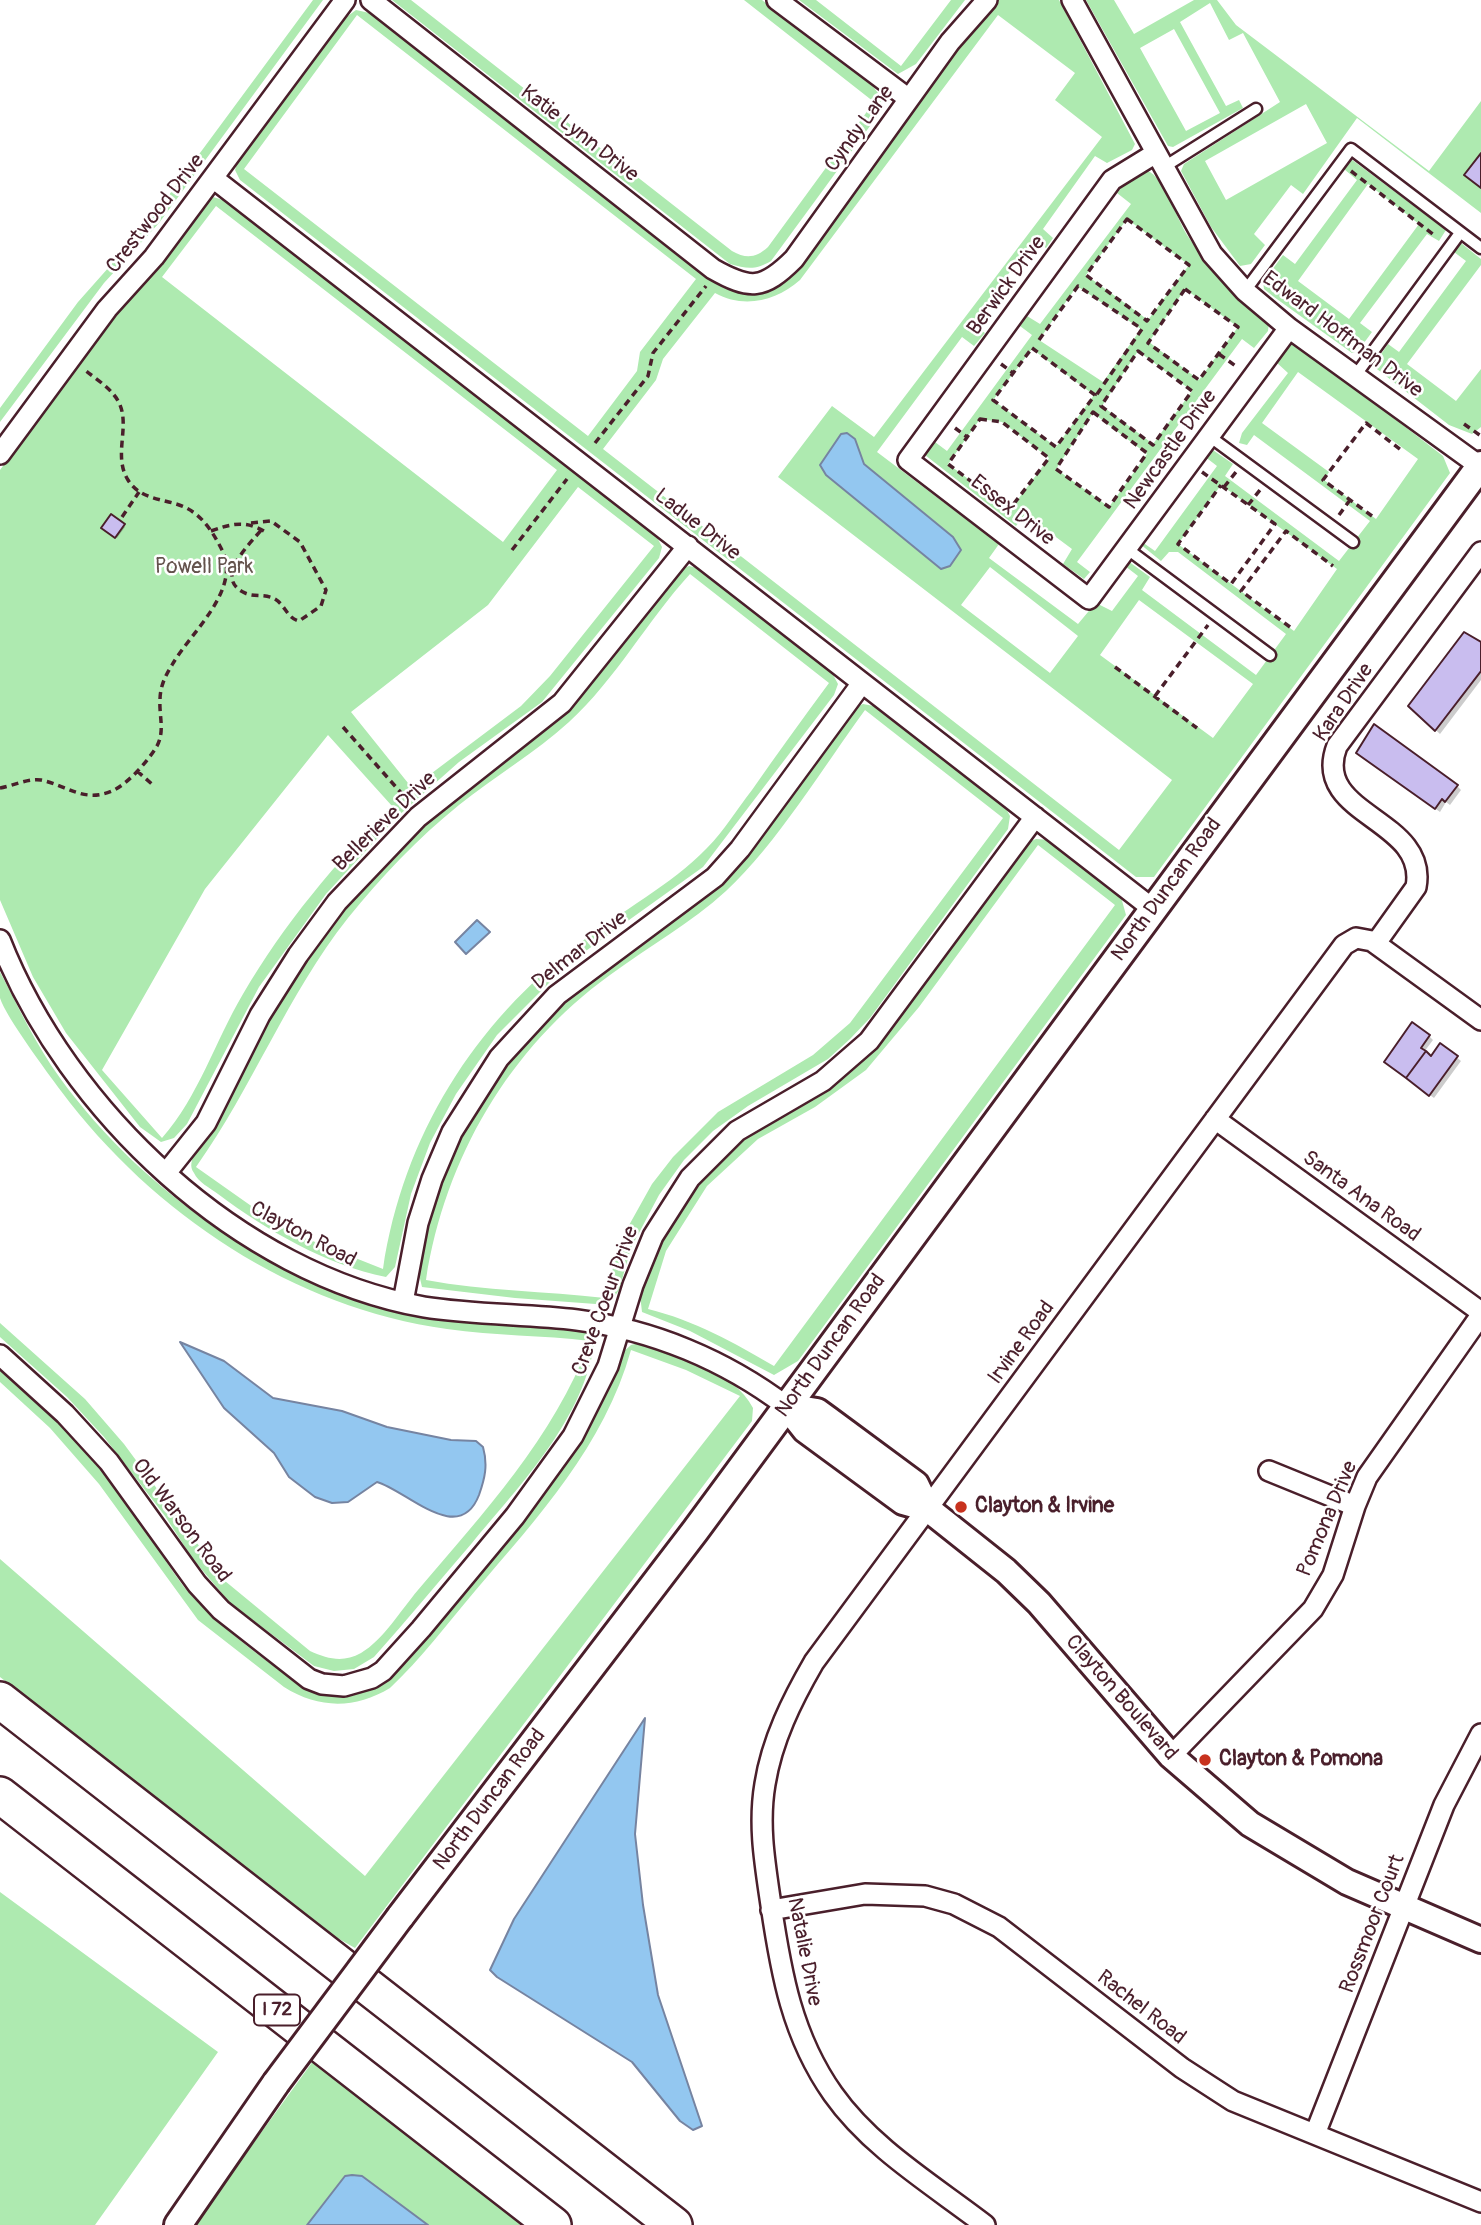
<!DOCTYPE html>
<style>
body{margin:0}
canvas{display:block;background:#fff}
</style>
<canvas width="1481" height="2225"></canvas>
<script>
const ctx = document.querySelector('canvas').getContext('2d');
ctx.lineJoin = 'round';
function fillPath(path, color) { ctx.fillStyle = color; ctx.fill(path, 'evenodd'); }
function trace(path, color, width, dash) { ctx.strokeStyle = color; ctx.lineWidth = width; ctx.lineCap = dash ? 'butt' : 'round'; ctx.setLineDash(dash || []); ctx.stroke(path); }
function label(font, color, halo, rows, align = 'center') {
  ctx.font = font + ' Pangolin,sans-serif'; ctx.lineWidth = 5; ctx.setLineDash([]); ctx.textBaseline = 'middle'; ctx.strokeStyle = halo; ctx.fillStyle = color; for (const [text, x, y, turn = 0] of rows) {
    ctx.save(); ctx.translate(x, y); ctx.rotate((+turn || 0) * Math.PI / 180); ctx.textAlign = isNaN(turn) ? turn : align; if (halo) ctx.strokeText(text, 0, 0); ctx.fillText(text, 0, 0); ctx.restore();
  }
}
const green = new Path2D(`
 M313,0h10l-164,223 -55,60 -104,139v-14l78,-106 71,-80z
 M392,0h19l321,251c14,8 24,7 36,-4l106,-145 -130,-102h18l110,85 9,12v14l-110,150c-15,9 -24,8 -41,3z
 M799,0h17l85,66 50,-66h14l-49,64 -18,10z
 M995,0h64l76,144 -3,6 -25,13 -12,-7 -52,73 10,9 -7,10 -13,-8 -61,84 13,9 -11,13 -12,-9 -85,115 122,92 -10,14 89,66 15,-18 5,-2 14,7 26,-35 -13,-10 3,-5 22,16 -8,13 114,85 30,-41 -108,-82h-9l-8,9 -21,-17 2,-2 13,9 62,-85 -13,-10 6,-8 23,16 -8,12 114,85 31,-40 -116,-86 -7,10 -8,-2 3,-10 46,-60 -12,-11 14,-19 9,1 89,65 7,10 48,37 7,17 -296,404h-18l-896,-697 -5,-10 3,-10 107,-142 11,-8 18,4 342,266 59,6zM357,15l339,264 -56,73 -3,19 -49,65 -344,-267zM998,15l77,58 -20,27 47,37 -228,300 -42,-31 -54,71 394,303 -53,70 -516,-401 53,-69 7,-21 52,-66c29,16 61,8 85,-13zM1298,372l120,87 -42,60 -52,-39 5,-8 -67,-49zM855,439l9,25 89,73 -12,32 -70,-60zM1221,485l116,84 -43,62 -116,-87zM990,567l88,69 -28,37 -89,-68zM1139,600l114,84 -40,54 -113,-83z
 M1086,0h28l20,34 60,-34h23l19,25 193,146 52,-70v112l-124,-95 -54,76 -12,-9 -37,49 11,11 -14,19 -11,2 -29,-39 -30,-56 3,-7 96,-62 -37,-69 -14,7 -19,-37 -30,19 46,84 13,-6 4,8 -70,39 -5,-1zM1174,29l46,84 -34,18 -46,-83zM1306,104l21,39 -101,57 -21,-39z
 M1351,159l95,71 -7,11 -12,-7 -67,89 12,9 -14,19 -6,2 -78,-56 -10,-8 -1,-7 20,-27 12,9 62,-84 -13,-11zM1368,184l51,40 -70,95 -51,-38z
 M1148,171c14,5 30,49 39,64 21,33 53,60 82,87l-1,9 -14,17 -12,-9 -165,223 13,10 -6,7 -21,-15 9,-15 -47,-35 -9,12 -91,-71 10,-13 12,9 85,-116 -12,-9 7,-10 13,8 91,-120 -14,-11 9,-12zM1127,219l62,46 -41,55 -62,-45zM1077,286l64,43 -38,53 -64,-42zM1185,289l53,38 -39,53 -50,-38zM1032,349l62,46 -38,52 -63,-47zM1138,351l54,40 -39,53 -51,-38zM1093,413l54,41 -38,53 -53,-38zM980,419l22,3 47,36 -39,52 -62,-46z
 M213,197l17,5 426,333 6,12 -3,11 -117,144 -83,60 -62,55 -71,77 -67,93 -72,137 -13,14 -13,4 -21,-15 -74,-94 -33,-56 -33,-77v-430l110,-151 44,-48zM216,206l341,264 -54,72 -341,-265zM578,487l76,59 -104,130 -29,30 -109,82 -61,-76 137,-107zM328,735l64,71c-57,57 -108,118 -149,188 -28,47 -44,102 -81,144l-60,-68 103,-181z
 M1461,243l20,16v6l-74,99 49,37 25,-32v58l-9,7 -23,-9 -76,-59 15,-22 11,8 67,-91 -12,-9z
 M689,566l17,4 125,101 7,13 -4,11 -131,172 -134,96 -72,72 -41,59 -26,49 -19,51 -16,73 -9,10c-60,-12 -120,-47 -168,-83 -8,-6 -20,-12 -24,-21 -5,-7 -2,-12 0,-20 61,-110 118,-231 213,-316 48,-44 102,-82 153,-122l23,-23 94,-121zM690,574l139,109c-26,35 -52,71 -77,107 -15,19 -28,41 -45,58 -37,38 -86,63 -127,95 -106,80 -177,193 -197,326l-83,-33 -26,-14 -78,-55c57,-80 91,-172 152,-249 33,-41 70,-80 111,-113 36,-29 76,-52 110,-83 47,-43 78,-101 121,-148z
 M863,704l16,3 123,94 8,15 -2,13 -138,189 -20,21 -22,20 -80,47 -35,25 -29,29 -25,35 -28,53 -12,42 -10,15 -94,-7 -93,-11 -4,-17 23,-92 16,-40 41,-66 69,-76 137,-100 150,-188zM865,710l138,108 -153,205 -37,32 -95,57 -45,45 -21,27 -24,43 -10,22 -13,49c-60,-7 -120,-7 -179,-18 19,-122 83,-232 184,-305 38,-28 81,-52 116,-84 50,-46 98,-125 139,-181z
 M1036,839l15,1 64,51 6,6 5,18 -328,446 -24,14 -84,-44 -48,-19 -2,-17 20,-59 22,-35 55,-62 94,-55 196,-241zM1038,845l77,60 -341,461c-39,-23 -81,-46 -126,-57l18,-58 41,-65 51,-47 57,-32 51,-37 53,-63z
 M0,972c19,36 36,73 60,106 85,117 216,205 356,237 56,13 114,9 170,17l9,7c-10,79 -74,145 -123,204 -33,38 -65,77 -98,114l-20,12 -20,2 -20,-5 -84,-63 -38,-45 -27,-42 -61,-79 -37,-40 -67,-60v-14l85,76 39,45 101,137 85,70c18,8 33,12 51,2 22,-13 40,-43 57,-63 66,-78 135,-151 172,-249 -48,-6 -95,-5 -143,-12 -153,-21 -294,-115 -386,-238 -14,-19 -55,-74 -61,-93 0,-7 0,-19 0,-26z
 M639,1343c39,11 95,28 114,65l-1,13 -397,527 -28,-16 -327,-255v-118l365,317 375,-480 -54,-26 -55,-20c-27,96 -93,167 -156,241 -28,33 -54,68 -85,97 -35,21 -71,21 -106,-1l-86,-67 -99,-136 -49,-56 -50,-46v-15c43,38 82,78 118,124 23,29 41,62 63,92 20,28 110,104 143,109 8,2 18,1 27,1l182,-187 49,-65 40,-88 9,-8z
 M0,1892l218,160 -123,173h-95z
 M316,2057l214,168h-336z`);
const water = new Path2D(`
 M847,433l8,6 9,25 89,73 8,13 -11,16 -9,3 -115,-94 -6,-10 21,-31z
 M477,920l13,12 -24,22 -11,-12z
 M180,1342l44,19 49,37 69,13 45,16 64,13 25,1 7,6c5,18 2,31 -4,48 -20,52 -73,-5 -102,-13l-29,20 -16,1 -17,-6 -26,-20 -15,-24 -50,-45z
 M645,1718l-10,116 8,71 15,90 44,131 -9,4 -13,-9 -48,-59 -135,-85 -7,-7 24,-51z
 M352,2175l10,1 66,49h-121l38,-49z`);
const shadow = new Path2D(`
 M112,517l13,10 -8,11 -13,-10z
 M1481,645v35l-41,54 -30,-28z
 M1363,757l94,29 4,4 -11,15 -4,-3 -6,10z
 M1429,1036l4,4 -9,12 7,6 10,-13 20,16 -27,37 -44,-32z`);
const building = new Path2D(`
 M1481,153v35l-17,-13z
 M111,514l14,10 -10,14 -14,-10z
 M1464,632l17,10v29l-46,60 -27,-25z
 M1374,724l84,61 -13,17 -3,-3 -7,10 -79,-56z
 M1412,1022l18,13 -9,13 5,3 -20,27 -22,-16z
 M1440,1043l18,13 -29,40 -23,-18 20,-27 5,5z`);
const path = new Path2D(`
 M1351,171l83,64
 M1127,219l62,46 -42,56 -61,-46z
 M1185,289l53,38 -39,53 -51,-37z
 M1039,340l39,-54 64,43 -47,68
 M1032,348l63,47 -39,52 -63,-47z
 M1138,351l54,40 -39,54 -52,-39z
 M1219,354l18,13
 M1001,364l12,9
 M1093,412l54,41 -38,54 -53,-38z
 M980,419l22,3 47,36 -40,52 -61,-46z
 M1464,424l17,12
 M955,428l12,9
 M595,443l53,-67 5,-23 53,-67
 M1202,472l73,52 -44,60 -53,-40 43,-59
 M1224,487l12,-15
 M1248,505l12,-15
 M1339,515l11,-15
 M1372,516l-49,-36 43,-57 35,27
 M122,517l17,-25
 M251,523l20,-2 29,21 26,48 -5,16 -22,15c-12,-3 -14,-16 -24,-22 -11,-6 -22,-1 -32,-7 -29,-15 7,-48 19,-63
 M211,531c20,-7 33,-11 53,0
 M512,550l55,-71
 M1290,627l-49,-36 45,-60 47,35
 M1115,667l82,61
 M1155,696l53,-71
 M343,727l60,68
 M137,771l16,14
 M0,788c12,-2 29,-10 41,-8 27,6 43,23 71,11 16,-7 36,-30 45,-45 8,-15 2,-30 3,-46 0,-13 5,-24 12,-35 18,-32 70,-75 50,-115 -7,-14 -16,-29 -29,-38 -20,-15 -50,-8 -65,-32 -17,-27 7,-60 -14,-85 -7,-9 -19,-17 -28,-24`);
const service = new Path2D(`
 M1164,167l92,-58
 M1245,291l106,-142 130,99
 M1355,376l105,-143
 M1209,436l144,106
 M1126,548l144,107`);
const minor = new Path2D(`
 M371,0l342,269c37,21 50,21 81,-10l156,-217 37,-42
 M777,0l132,99
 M1072,0l140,254 33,37 44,37 192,139
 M1156,153l-44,27 -204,280 181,139 200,-271
 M213,178l940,731
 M0,454l107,-145 47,-52 191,-257
 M0,940c67,171 239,334 424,367 51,8 103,7 153,13 76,10 148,40 209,86
 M1376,943l40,-56c13,-69 -106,-71 -79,-141l144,-194
 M1215,1119l266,193
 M166,1173l40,-50 54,-108 38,-60 39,-53 81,-85 144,-114 126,-157
 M403,1302l15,-79 14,-44 20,-47 47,-74 58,-63 158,-118 25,-28 122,-166
 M0,1355l65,59 44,48 88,122 24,26 88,69 13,5 22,2 28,-8 11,-7 38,-42 94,-113 58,-80 35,-70 25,-81 20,-49 37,-58 47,-47 86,-50 46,-40 166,-224
 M1269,1471l86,35
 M1171,1756l142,-147 20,-34 22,-69 12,-29 114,-162
 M771,1910l94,-16 60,2 29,8 45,23 183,141 51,33 248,101
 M1315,2134l129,-329 37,-71
 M985,2225c-52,-40 -114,-77 -152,-131 -41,-58 -52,-121 -62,-189 -6,-41 -13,-80 -6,-121 7,-44 27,-84 49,-122l530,-717 12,-7 16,3 109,79`);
const tertiary = new Path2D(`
 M786,1406l19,24 98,72 25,7 78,62 33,32 132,153 79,68 97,58 134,58
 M786,1406l31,5 11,8 88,65 12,25`);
const secondary = new Path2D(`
 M400,1917l295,-386 786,-1066
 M178,2225l98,-142`);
const motorway = new Path2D(`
 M0,1700l674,525
 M0,1795l553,430`);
const secondaryBridge = new Path2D(`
 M276,2083l124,-166`);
const markers = [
 [961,1507,7,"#c8321e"],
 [1205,1760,7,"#c8321e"]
];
const shields = [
 [277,2010,46]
];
const shieldNames = [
 ["I 72",277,2010]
];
const streetNames = [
 ["Cyndy Lane",860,129,-54],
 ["Katie Lynn Drive",579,134,38],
 ["Crestwood Drive",156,214,-52],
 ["Berwick Drive",1007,286,-54],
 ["Edward Hoffman Drive",1342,335,37],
 ["Newcastle Drive",1171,450,-54],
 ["Essex Drive",1012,511,38],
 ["Ladue Drive",697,525,38],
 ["Kara Drive",1344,703,-56],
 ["Bellerieve Drive",385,822,-44],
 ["North Duncan Road",1167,890,-54],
 ["Delmar Drive",580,951,-38],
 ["Santa Ana Road",1361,1197,36],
 ["Clayton Road",303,1235,28],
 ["Creve Coeur Drive",606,1301,-70],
 ["Irvine Road",1022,1343,-54],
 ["North Duncan Road",831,1346,-54],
 ["Pomona Drive",1328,1519,-67],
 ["Old Warson Road",181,1521,53],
 ["Clayton Boulevard",1121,1698,49],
 ["North Duncan Road",490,1800,-53],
 ["Rossmoor Court",1373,1924,-69],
 ["Natalie Drive",804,1952,79],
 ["Rachel Road",1141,2008,38]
];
const parkNames = [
 ["Powell Park",204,568]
];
const poiNames = [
 ["Clayton & Irvine",975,1507],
 ["Clayton & Pomona",1219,1760]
];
fillPath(green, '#aeeab0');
fillPath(water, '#93c7f0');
trace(water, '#7684a1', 2);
fillPath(shadow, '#0003');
fillPath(building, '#c9bdef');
trace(building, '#4a1f2b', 2);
trace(service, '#4a1f2b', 15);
trace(minor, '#4a1f2b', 24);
trace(tertiary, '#4a1f2b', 30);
trace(secondary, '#4a1f2b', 32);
trace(motorway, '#4a1f2b', 40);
trace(path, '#4a1f2b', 3.5, [7, 5]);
trace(service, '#fff', 10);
trace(minor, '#fff', 19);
trace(tertiary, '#fff', 24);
trace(secondary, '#fff', 26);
trace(motorway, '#fff', 35);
trace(secondaryBridge, '#4a1f2b', 32, []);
trace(secondaryBridge, '#fff', 26);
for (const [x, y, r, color] of markers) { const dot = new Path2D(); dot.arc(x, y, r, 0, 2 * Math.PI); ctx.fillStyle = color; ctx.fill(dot); trace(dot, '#fff', 2.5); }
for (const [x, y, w] of shields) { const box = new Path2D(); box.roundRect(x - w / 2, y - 15.5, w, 31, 5); ctx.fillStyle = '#fff'; ctx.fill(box); trace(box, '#4a1f2b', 2); }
label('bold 19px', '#4a1f2b', null, shieldNames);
label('21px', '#4a1f2b', '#fff', streetNames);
label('21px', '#63524c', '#fff', parkNames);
label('bold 21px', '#4a1f2b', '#fff', poiNames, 'left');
</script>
